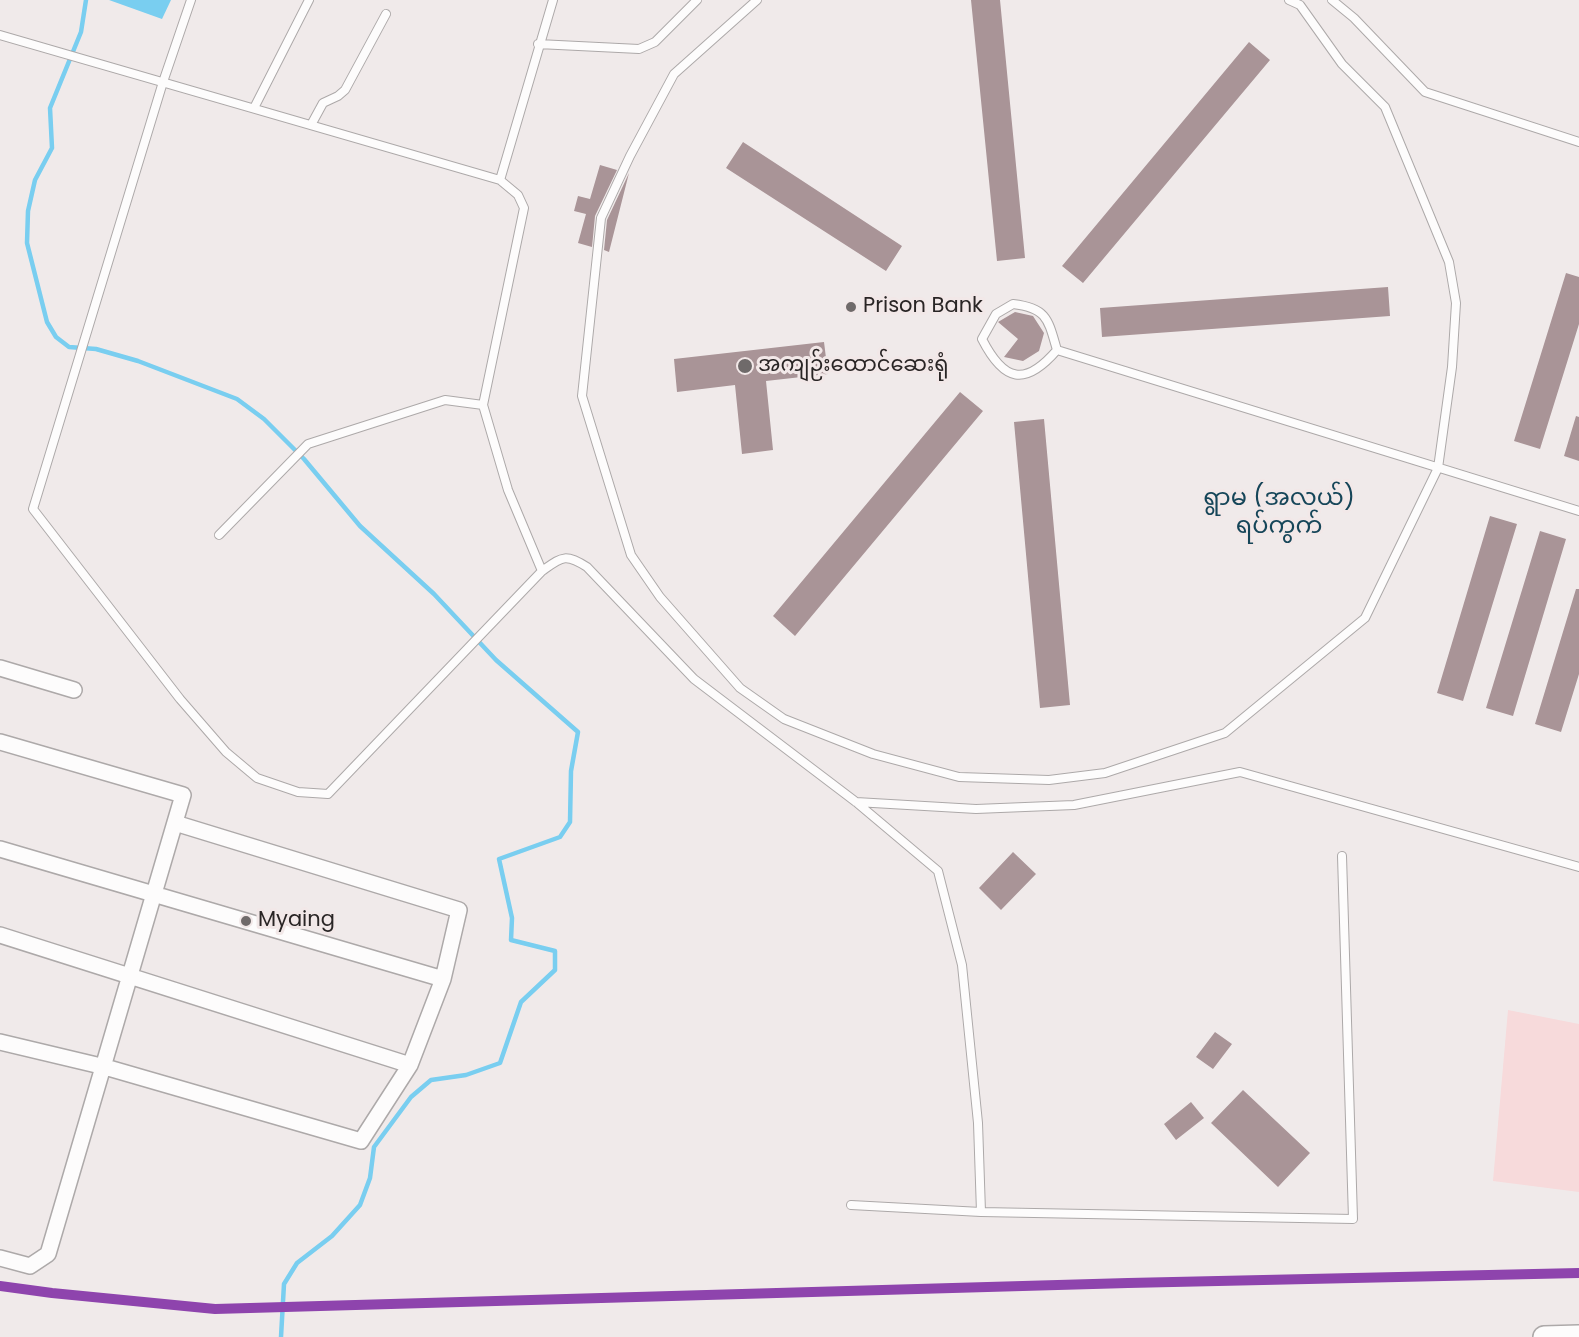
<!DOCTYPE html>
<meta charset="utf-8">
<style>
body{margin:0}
canvas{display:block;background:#f0eaea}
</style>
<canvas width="1579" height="1337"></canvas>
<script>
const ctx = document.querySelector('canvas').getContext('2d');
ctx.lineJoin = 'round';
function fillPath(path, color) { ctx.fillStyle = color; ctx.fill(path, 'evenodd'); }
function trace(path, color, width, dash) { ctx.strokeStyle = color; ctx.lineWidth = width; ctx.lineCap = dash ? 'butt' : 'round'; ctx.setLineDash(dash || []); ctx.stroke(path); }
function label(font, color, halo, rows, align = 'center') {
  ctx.font = font + ' Poppins,"Noto Sans Myanmar",sans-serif'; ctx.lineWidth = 6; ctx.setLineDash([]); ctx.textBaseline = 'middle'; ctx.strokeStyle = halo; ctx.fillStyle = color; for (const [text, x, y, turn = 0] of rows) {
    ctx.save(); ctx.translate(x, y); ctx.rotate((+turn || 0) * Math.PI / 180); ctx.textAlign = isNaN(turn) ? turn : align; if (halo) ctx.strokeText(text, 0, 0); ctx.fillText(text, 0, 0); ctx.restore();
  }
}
const green = new Path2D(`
 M1508,1010l71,14v168l-86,-11z`);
const water = new Path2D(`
 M109,0h62l-9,19z`);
const stream = new Path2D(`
 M86,0l-5,32 -31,76 2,40 -17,32 -7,31 -1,32 20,79 9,15 13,10 27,2 42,12 99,38 27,20 40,40 56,67 74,68 62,66 82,72 -7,39 -1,51 -10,15 -61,22 13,59 -1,22 44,11v19l-34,32 -21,61 -34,12 -35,5 -20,17 -37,50 -4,31 -10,27 -28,31 -35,27 -13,21 -3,53`);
const building = new Path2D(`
 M971,0h29l25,258 -28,3z
 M1249,42l21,18 -187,223 -21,-17z
 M743,142l159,104 -16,25 -160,-103z
 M600,165l17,5 -22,46 -3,31 -14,-4 8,-29 -12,-3 4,-15 12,3z
 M629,173l-20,79 -5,-2 3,-30z
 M1566,273l13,4v47l-39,125 -26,-8z
 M1388,287l2,29 -288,21 -2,-29z
 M1015,312l18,4 11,17 -5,18 -16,10 -19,-4 14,-18 -20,-17z
 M824,342l4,32 -62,7 7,69 -31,4 -7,-69 -58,7 -3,-33z
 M960,392l23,19 -188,225 -22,-20z
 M1576,416l3,1v44l-15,-5z
 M1044,419l26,286 -30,3 -26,-286z
 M1490,516l27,8 -54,177 -26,-8z
 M1540,531l26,8 -53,177 -27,-8z
 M1576,589h3v85l-18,58 -26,-8z
 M1013,852l23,22 -35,36 -22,-22z
 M1215,1032l17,12 -19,25 -17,-12z
 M1243,1090l67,63 -32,34 -67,-64z
 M1191,1102l13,16 -28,22 -12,-16z`);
const lane = new Path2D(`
 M191,0l-28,82 -130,427 147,190 46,53 31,26 41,14 30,2 214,-223c20,-14 23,-18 45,-4l107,112 162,123 82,69 24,94 16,158 3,89 -130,-7
 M757,0l-83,74 -44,82 -29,62 -19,178 49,159 29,42 80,91 44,31 89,35 86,23 90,3 56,-7 120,-40 140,-115 73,-150 14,-101 4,-64 -7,-41 -64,-155 -43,-43 -42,-59 -11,-5
 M1332,0l22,18 71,74 154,50
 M0,35l500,145 18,15 6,13 -41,197 25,85 34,81
 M538,44l101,5 16,-7 42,-42
 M254,108l55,-108
 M311,125l12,-22 15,-7 7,-6 41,-76
 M500,180l53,-180
 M1013,304c34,4 35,15 44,46 -32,37 -53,32 -75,-11l14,-25z
 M1057,350l522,161
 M219,535l89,-91 137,-44 38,5
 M856,802l120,7 98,-4 166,-33 339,95
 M981,1212l372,7 -11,-363`);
const street = new Path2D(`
 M0,668l74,22
 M0,742l183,53 -135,459 -18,12 -30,-8
 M0,849l443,130
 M0,935l410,130
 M0,1042l105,25 256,74 49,-76 33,-86 16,-69 -284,-87`);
const secondary = new Path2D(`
 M1544,1337l35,-1`);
const rail1 = new Path2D(`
 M0,1286l52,7 163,16 913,-26 451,-10`);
const markers = [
 [851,307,6,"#6f6a6a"],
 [745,366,8,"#6f6a6a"],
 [246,921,6,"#6f6a6a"]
];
const poiNames = [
 ["Prison Bank",863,307],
 ["အကျဉ်းထောင်ဆေးရုံ",758,366],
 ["Myaing",258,921]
];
const quarterNames = [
 ["ရွာမ (အလယ်)",1279,499],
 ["ရပ်ကွက်",1279,527]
];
fillPath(green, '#f7dadb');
fillPath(water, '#79cef0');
trace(stream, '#79cef0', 4.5);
fillPath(building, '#a99497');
trace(lane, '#ada9a9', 10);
trace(street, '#ada9a9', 18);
trace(secondary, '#ada9a9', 24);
trace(lane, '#fdfcfc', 8);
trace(street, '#fdfcfc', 15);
trace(secondary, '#fdfcfc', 21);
trace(rail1, '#8e44ad', 10);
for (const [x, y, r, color] of markers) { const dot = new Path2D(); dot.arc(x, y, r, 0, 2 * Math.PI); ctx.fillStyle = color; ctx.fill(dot); trace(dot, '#f2e8e8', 2); }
label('21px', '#292525', '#f2e8e8', poiNames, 'left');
label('24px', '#164659', '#f2e8e8', quarterNames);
</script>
